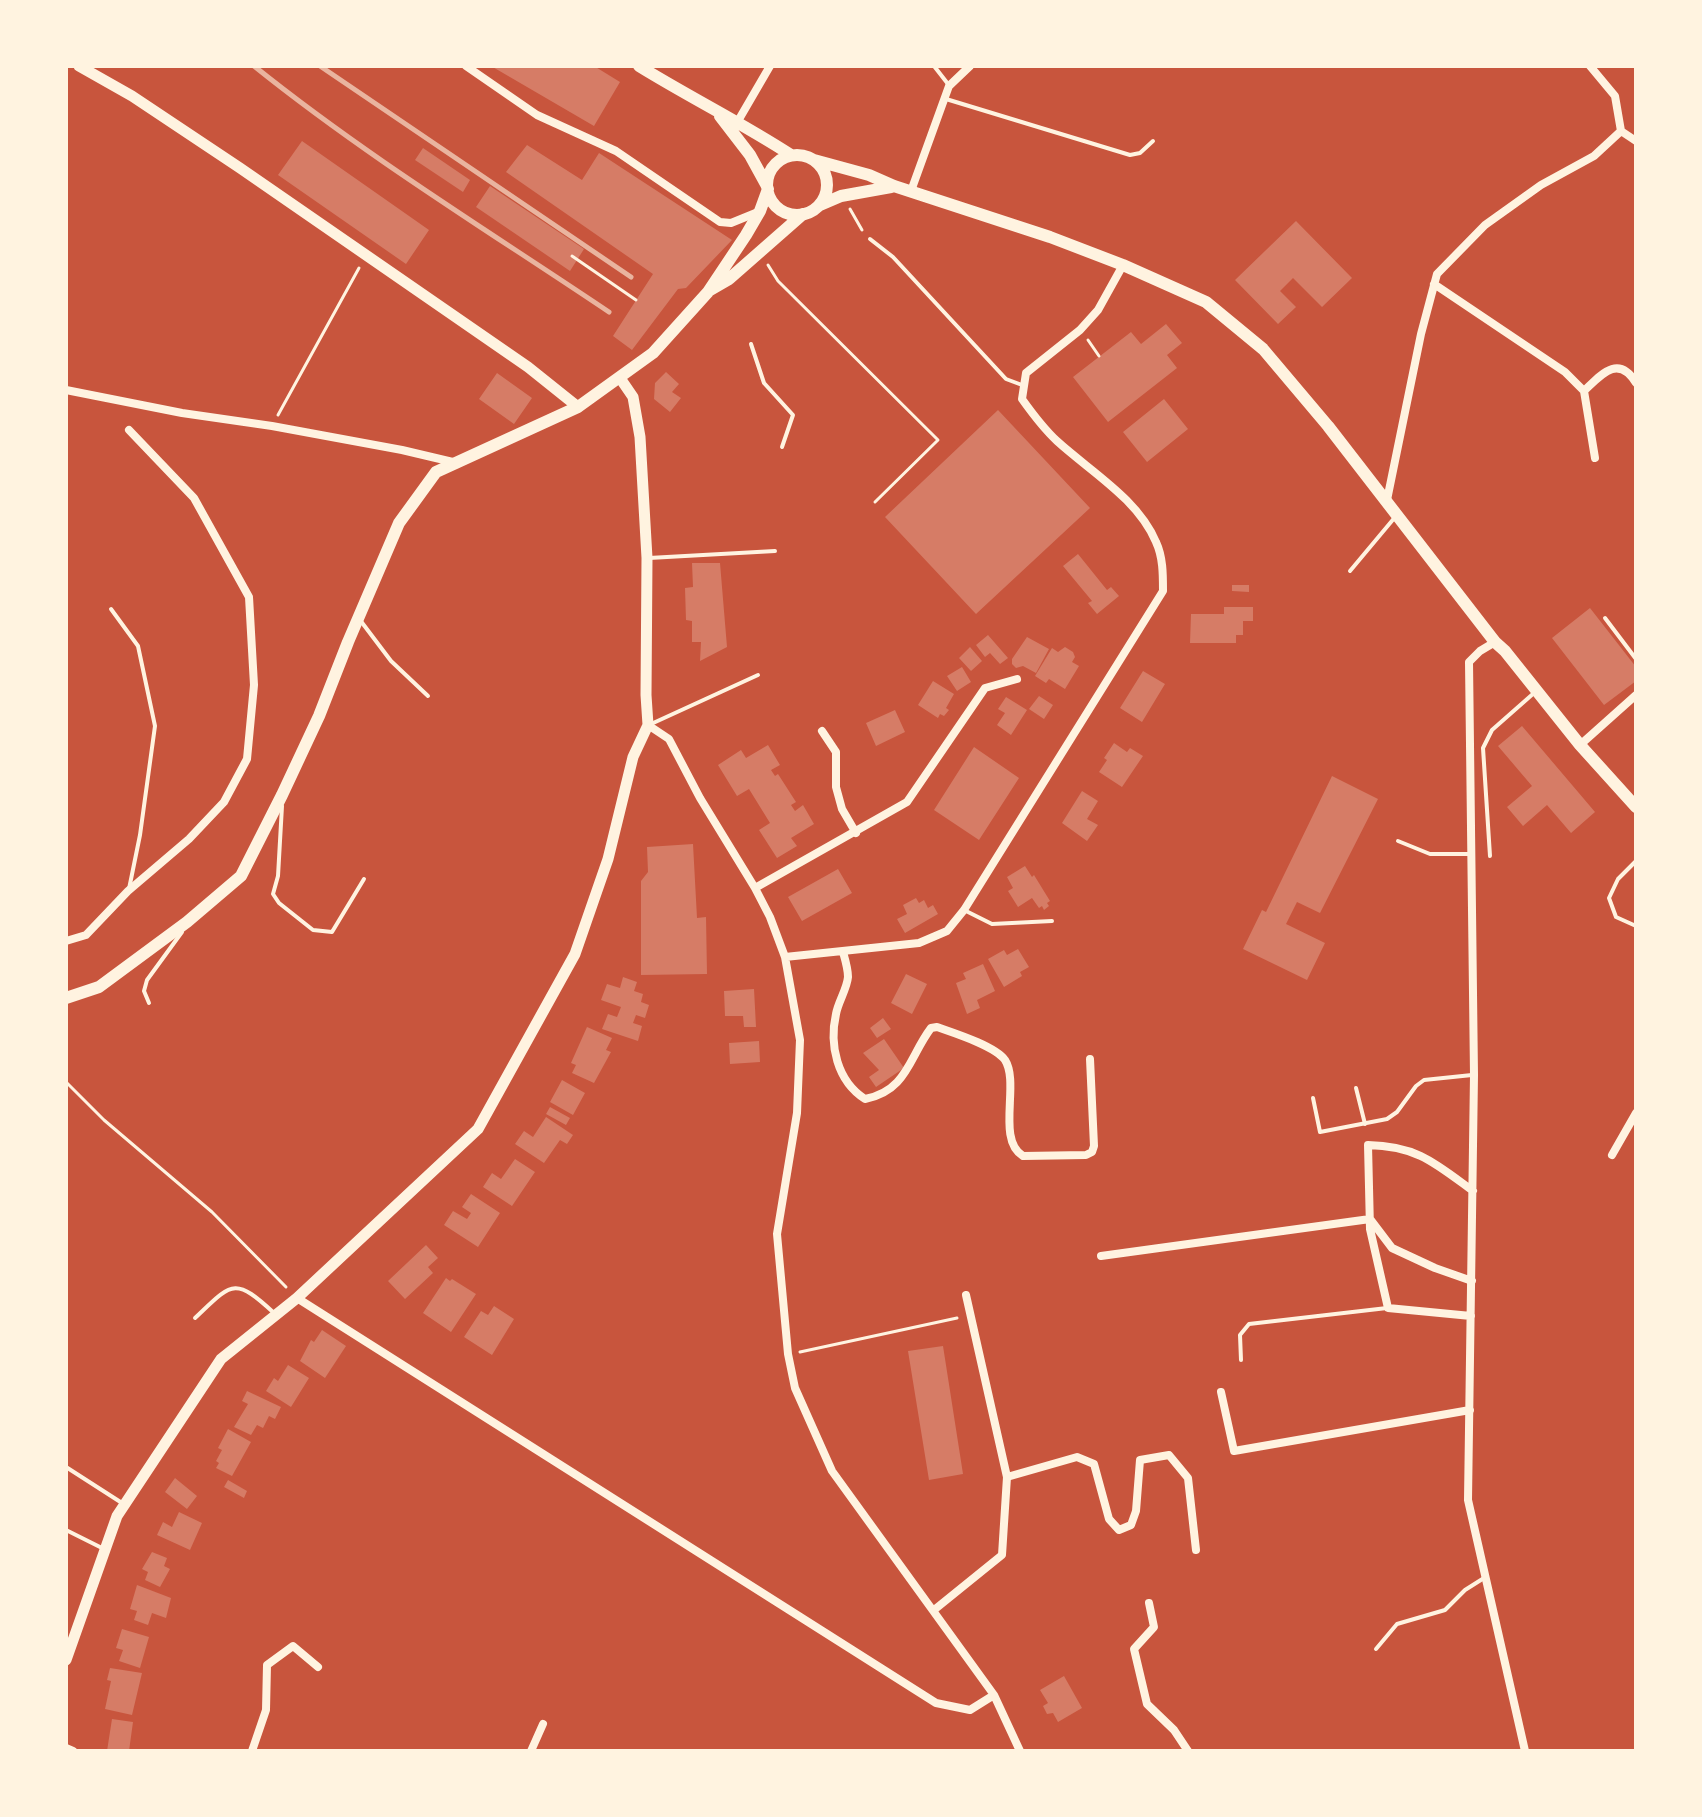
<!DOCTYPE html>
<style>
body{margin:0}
#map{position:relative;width:1702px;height:1817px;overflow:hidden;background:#c8553d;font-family:"Titillium Web",sans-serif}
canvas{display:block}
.frame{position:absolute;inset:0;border:68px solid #fff3e0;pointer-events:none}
</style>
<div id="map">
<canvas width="1702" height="1817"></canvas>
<div class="frame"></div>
</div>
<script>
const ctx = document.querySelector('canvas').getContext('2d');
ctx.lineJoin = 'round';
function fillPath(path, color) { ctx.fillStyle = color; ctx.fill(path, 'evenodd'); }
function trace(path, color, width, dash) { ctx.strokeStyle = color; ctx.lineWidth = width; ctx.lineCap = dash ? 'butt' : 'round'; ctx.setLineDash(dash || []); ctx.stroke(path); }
const building = new Path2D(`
 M491,66h103l26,16 -26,44z
 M302,141l127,89 -23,34 -128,-89z
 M527,145l55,35 17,-27 133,87 -46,48 -8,1 -46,61 -19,-14 40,-62 -147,-102z
 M423,148l47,32 -7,12 -48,-32z
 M490,186l94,63 -14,22 -94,-64z
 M1296,221l56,57 -30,29 -29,-29 -13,13 16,16 -18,17 -43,-44z
 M1166,324l16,19 -15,12 10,13 -69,54 -35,-45 58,-45 10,12z
 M666,372l13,12 -7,8 9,6 -11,14 -16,-13 1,-16z
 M497,373l35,25 -18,26 -35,-25z
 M1164,399l24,30 -41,33 -24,-30z
 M998,410l92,98 -114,106 -91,-97z
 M1078,554l29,36 4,-3 8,9 -22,18 -9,-11 4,-2 -29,-35z
 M692,563h28l7,84 -27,14 1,-19h-9v-21l-6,-1 -1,-32 8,-1z
 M1232,585h17v7l-17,-1z
 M1224,607h29v14h-10v14h-7v8h-46l1,-29h33z
 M1590,608l46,59v14l-32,24 -52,-67z
 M988,635l20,23 -8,6 -10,-11 -5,4 -9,-12z
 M1027,637l22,12 -13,24 -13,-7 -7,2 -4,-4v-5z
 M970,647l12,14 -11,10 -12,-13z
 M1065,647l8,5 2,5 -3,5 7,4 -14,23 -16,-10 -3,4 -11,-7 17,-28 6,4z
 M962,667l9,15 -14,9 -10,-15z
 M1143,671l22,13 -23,38 -22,-14z
 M933,681l21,13 -8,14 3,2 -5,6 -4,-2 -2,4 -20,-13z
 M1039,696l14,9 -9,14 -15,-10z
 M1006,697l21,13 -16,25 -14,-10 8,-12 -7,-4z
 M895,710l10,22 -29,14 -10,-23z
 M1522,726l73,86 -24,21 -24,-28 -24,21 -16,-19 25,-21 -34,-40z
 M1114,743l13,9 3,-4 13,8 -21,31 -23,-15 8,-12 -3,-2z
 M768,745l12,20 -9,5 4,6 3,-2 18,28 -5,3 4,6 8,-6 11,19 -23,14 6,8 -20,12 -18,-28 11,-7 -21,-34 -12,7 -19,-31 23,-15 5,8z
 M974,747l45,31 -40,62 -45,-30z
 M1332,776l46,23 -58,114 -23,-11 -11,22 39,19 -18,37 -64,-31 19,-39 4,2z
 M1082,791l16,10 -11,18 11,6 -11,16 -25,-18z
 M693,844l4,74 9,-1 1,57 -66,1v-94l7,-9 -1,-25z
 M1025,866l7,11 2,-2 16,26 -3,2 2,3 -5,4 -2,-4 -3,2 -7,-10 -14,9 -10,-16 5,-3 -6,-11z
 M838,869l14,24 -50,28 -14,-24z
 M916,898l3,5 5,-3 4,8 5,-3 5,9 -33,19 -8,-14 10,-5 -4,-9z
 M1018,949l11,18 -9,5 2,4 -18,11 -16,-28 16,-9 3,5z
 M983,964l12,27 -18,9 3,8 -13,6 -11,-31 10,-4 -3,-6z
 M906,974l21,10 -15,30 -21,-11z
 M623,977l14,5 -3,9 9,3 -2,8 8,3 -4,13 -9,-3 -3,8 9,3 -4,15 -36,-12 6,-15 9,3 4,-10 -20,-7 6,-16 13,4z
 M754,989l2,38h-12l-1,-11h-18l-1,-25z
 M883,1018l8,11 -14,9 -7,-10z
 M587,1027l25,11 -6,12 5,2 -17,31 -22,-10 4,-8 -5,-2z
 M884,1039l20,29 -28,19 -7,-10 10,-7 -16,-17z
 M759,1041l1,21 -30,2 -1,-21z
 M562,1080l23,13 -12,22 -23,-13z
 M550,1107l20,11 -4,7 -20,-11z
 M546,1117l27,18 -6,9 -7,-4 -16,23 -29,-19 9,-13 9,6z
 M515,1159l20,13 -23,34 -29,-19 9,-14 9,6z
 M471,1194l29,19 -22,34 -34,-22 9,-14 14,8 4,-6 -9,-6z
 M426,1245l12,13 -10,9 5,6 -28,26 -17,-18z
 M446,1278l4,3 2,-2 24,15 -25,38 -28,-19z
 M494,1306l20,13 -22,36 -28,-18 17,-26 7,4z
 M322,1330l24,16 -21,32 -25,-17 11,-21 3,2z
 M943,1346l20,128 -34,6 -21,-129z
 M288,1365l21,13 -18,29 -25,-16 8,-13 4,3z
 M247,1391l34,16 -6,12 -6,-3 -6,12 -6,-3 -6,10 -17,-8 14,-23 -6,-3z
 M228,1429l23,13 -19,34 -16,-8 3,-5 -3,-2 6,-11 -4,-2z
 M175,1478l22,18 -10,13 -22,-17z
 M228,1480l19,11 -3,7 -20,-11z
 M179,1512l23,11 -12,27 -33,-15 6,-13 9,5z
 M152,1552l15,6 -3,8 6,3 -10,18 -15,-7 3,-8 -6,-3z
 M137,1585l34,13 -5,20 -14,-5 -4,12 -14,-5 3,-9 -7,-2z
 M122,1629l27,8 -9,31 -21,-7 4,-11 -7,-2z
 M110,1668l32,5 -10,42 -27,-6 6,-28 -4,-1z
 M1064,1676l18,32 -24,14 -5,-9 -6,1 -4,-8 5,-3 -8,-13z
 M112,1719l21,3 -4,29h-22z`);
const path = new Path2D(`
 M850,209l12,21
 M572,256l64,44
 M768,265l10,16 160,159 -63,62
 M1088,340l11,16
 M278,415l81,-147
 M66,1082l38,38 108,92 74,75
 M800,1352l157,-34`);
const service = new Path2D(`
 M934,66l14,18
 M946,99l184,56 10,-2 13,-12
 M870,239l23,18 113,122 16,6
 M751,344l13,39 29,32 -11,32
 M649,558l126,-7
 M1350,571l46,-55
 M111,609l27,37 17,80 -15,109 -11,54
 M1605,618l31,41
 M360,620l31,41 37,35
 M651,724l107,-49
 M282,806l-4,70 -5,18 6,9 34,27 19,2 32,-53
 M1398,841l32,13h39
 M1490,856l-7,-108 9,-18 42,-37
 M1636,861l-18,18 -9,19 7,19 20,9
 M964,910l28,14 60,-3
 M149,1003l-5,-12 3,-11 35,-48
 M1356,1088l9,36
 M1313,1098l7,34 67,-13 10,-7 19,-26 8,-6 48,-5
 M195,1318c37,-35 39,-42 79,-5
 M1241,1360l-1,-25 9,-11 138,-16
 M66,1467l56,36
 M66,1530l38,19
 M1376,1649l21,-25 48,-14 20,-20 19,-12`);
const minor = new Path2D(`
 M466,66l71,49 79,36 104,71 11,1 27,-11
 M738,121l32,-55
 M1621,131l15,10
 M911,191l38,-105 21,-20
 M1434,284l131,88 19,19 11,67
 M66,390l116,23 90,13 130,24 55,13
 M1584,391c16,-15 34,-38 52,-8
 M1387,500l34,-166 16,-60 48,-49 56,-40 53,-29 27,-25 -6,-35 -25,-30
 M1495,642l-15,9 -11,11 5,413 -6,425 57,251
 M648,725l21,14 31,59 55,90 15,29 15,40 15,83 -3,73 -20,121 11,120 7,34 37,83 162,224 26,56
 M822,731l14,21v35l6,22 14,24
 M1580,745l56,-50
 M755,888l152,-86 78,-114 32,-9
 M66,941l20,-6 42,-44 61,-52 35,-37 23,-43 7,-74 -5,-88 -55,-99 -65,-68
 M843,952c2,7 5,17 5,25 -1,12 -10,25 -12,37 -7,31 1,67 29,85 42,-8 44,-42 66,-71l6,-1c17,6 58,19 68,33 15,23 -9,80 18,96l63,-1 6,-3 2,-6 -4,-87
 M785,957l134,-14 28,-12 17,-21 199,-319c0,-17 0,-34 -7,-49 -18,-43 -65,-70 -99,-101 -13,-12 -25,-28 -35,-42l4,-26 54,-43 18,-20 25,-45
 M1612,1155l24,-42
 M1101,1256l269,-37 22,29 43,20 37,13
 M297,1298l639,405 34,7 24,-15
 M1471,1316l-83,-8 -18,-79 -2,-84c49,1 67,18 105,46
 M1221,1392l13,59 236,-41
 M1007,1477l70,-20 17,7 15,55 10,11 12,-5 5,-14 4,-51 29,-5 19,23 8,72
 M1149,1603l5,24 -20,22 13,55 27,26 14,21
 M934,1610l68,-55 5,-78 -41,-182
 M66,1748l7,3
 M252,1751l14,-41 1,-45 26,-19 25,21
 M531,1751l12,-27`);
const tertiary = new Path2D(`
 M79,66l53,30 108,72 288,199 50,40
 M66,1660l51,-144 104,-157 76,-61 181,-169 97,-175 33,-95 25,-102 15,-32 -2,-30 1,-137 -7,-121 -7,-40 -13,-19`);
const secondary = new Path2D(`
 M639,66c50,31 103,57 152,89
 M720,116l30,39 17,31
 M767 185a30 30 0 1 1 60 0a30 30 0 1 1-60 0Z
 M814,160l55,15 25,11 156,51 73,28 83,37 57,47 65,77 167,216 10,9 75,94 56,62
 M820,205l21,-9 50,-9
 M710,290l19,-11 74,-65
 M66,998l33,-11 88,-65 54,-46 41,-81 37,-79 29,-74 51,-119 37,-51 142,-65 75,-54 55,-61 38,-57 14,-24 8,-22`);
const rail = new Path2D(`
 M254,66c112,90 236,166 355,246
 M320,66l311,211`);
fillPath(building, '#d67c66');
trace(path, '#fff3e0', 3);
trace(service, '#fff3e0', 4);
trace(minor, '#fff3e0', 8);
trace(tertiary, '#fff3e0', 11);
trace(secondary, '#fff3e0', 12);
trace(rail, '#e9b49f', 5);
</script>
